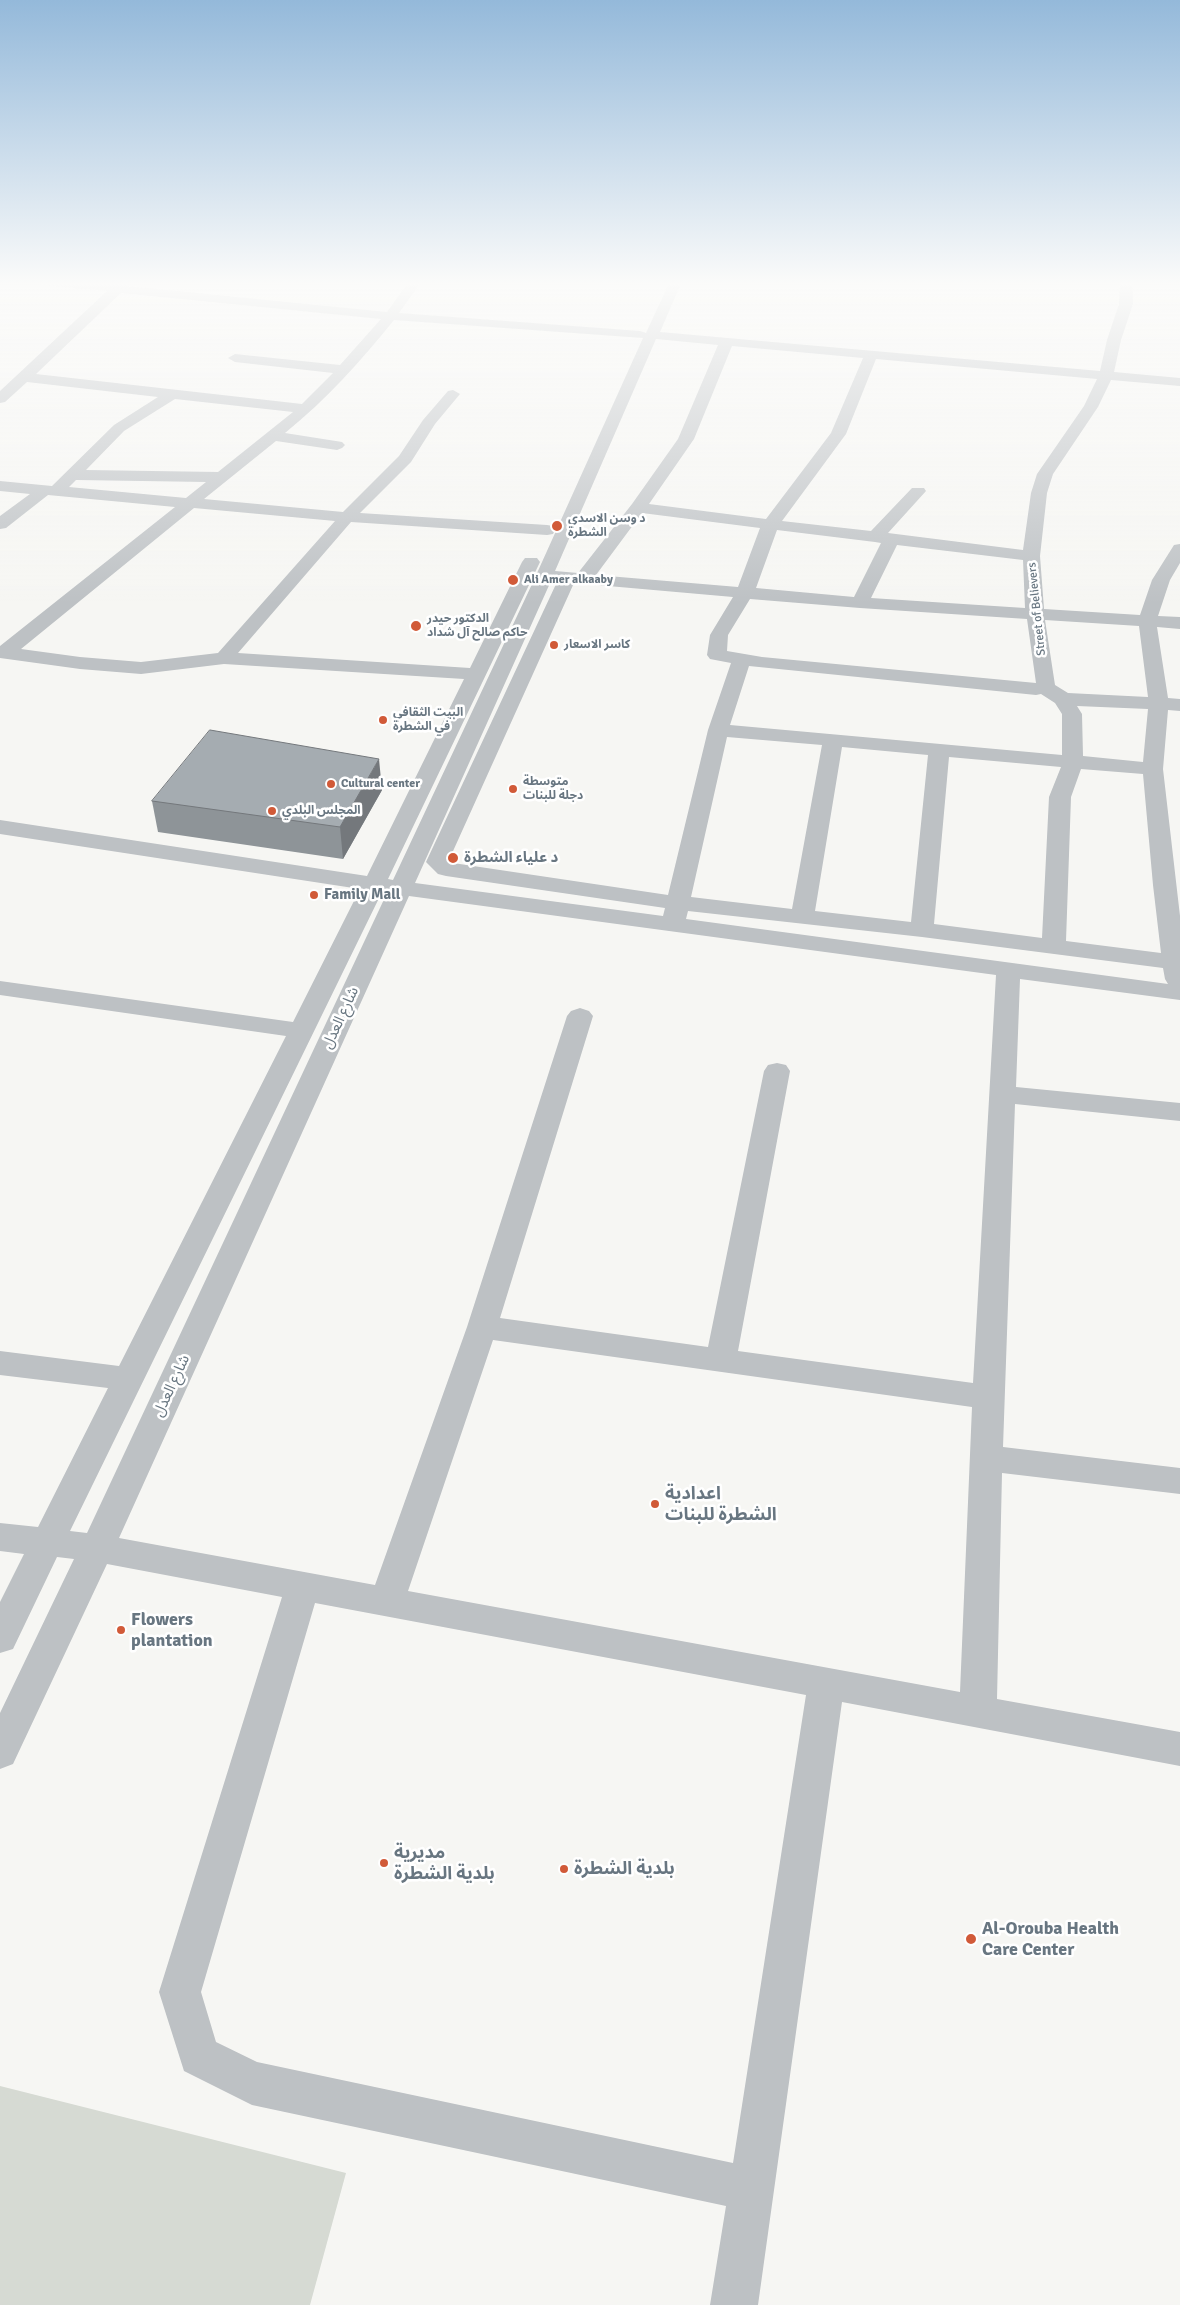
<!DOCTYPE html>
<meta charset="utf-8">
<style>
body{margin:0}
canvas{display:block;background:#f6f6f3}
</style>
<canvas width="1180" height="2305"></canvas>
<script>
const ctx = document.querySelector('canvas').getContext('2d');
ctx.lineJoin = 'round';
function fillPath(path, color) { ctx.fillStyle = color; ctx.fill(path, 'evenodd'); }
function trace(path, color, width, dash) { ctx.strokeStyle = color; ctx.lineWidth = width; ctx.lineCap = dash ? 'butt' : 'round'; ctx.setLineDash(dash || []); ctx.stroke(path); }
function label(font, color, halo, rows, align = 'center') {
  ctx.font = font + ' Signika,"Noto Sans Arabic",sans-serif'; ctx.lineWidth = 5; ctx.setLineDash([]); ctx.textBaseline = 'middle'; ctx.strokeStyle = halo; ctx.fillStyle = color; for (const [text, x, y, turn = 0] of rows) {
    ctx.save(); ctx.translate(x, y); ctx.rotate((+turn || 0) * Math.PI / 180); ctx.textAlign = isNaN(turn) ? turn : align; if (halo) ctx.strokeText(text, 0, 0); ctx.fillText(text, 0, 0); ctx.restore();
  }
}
const green = new Path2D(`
 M0,2086l346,87 -36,132h-310z`);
const minor = new Path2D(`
 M36,281h46l32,3 4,-3h13l-4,5 260,26 22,-31h13l-23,32 241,18 6,2 24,-52h12l-22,51 440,39 7,-31 12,-36 1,-23h12l1,23 -12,36 -7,32 66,6v8l-69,-6 -13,27 -45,67 -6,19 -7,63 4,53 96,6 12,-35 22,-35 6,-1v19l-10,17 -12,36 22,1v12l-23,-2 11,71 12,1v12l-12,-1 -5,59 17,147v84l-160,-21 -4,108 164,16v18l-165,-17 -12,343 177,21v26l-178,-21 -5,226 183,33v34l-338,-64 -84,603h-48l16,-99 -474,-101 -68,-34 -25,-79 123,-395 -175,-33 -94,200 -13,5v-56l74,-154 -17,-2 -44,92 -13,4v-51l24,-48 -24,-3v-28l38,4 70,-139 -108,-13v-24l119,15 167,-330 -286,-41v-14l293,41 67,-133 -360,-55v-14l367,56 97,-197 -240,-15 -83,10 -61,-5 -80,-11v-12l175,-139 -127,-12 -42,33 -6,1v-13l30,-22 -30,-3v-10l52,5 62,-61 44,-28 -131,-15 -22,20 -5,1v-12l107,-100 -65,-6zM121,293l260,26 -41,46 -105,-11 -7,4 7,4 98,11 -31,31 -266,-30zM394,320l249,18 -110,244 -140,298 -5,-1 152,-317 -3,-4h-12l-3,4 -52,106 -232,-15 113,-131 196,13 6,-1 2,-4 -2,-4 -6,-1 -187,-12 51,-51 24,-38 25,-30 -7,-4 -5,1 -25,29 -24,36 -56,56 -139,-13 72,-58 61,9 5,-2 3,-3 -3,-3 -57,-9c41,-33 76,-72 109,-113zM656,339l62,6 -40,94 -46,65 -54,69 -23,-2zM732,346l131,12 -32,75 -65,86 -117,-15 45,-65zM876,359l221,20 -13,27 -47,68 -6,19 -8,57 -135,-17 38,-42 -2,-3h-12l-41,43 -89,-10 64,-87zM175,399l118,13 -75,60 -132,-2 38,-39zM76,480l130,2 -20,16 -117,-11zM194,508l141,13 -117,132 -77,9 -61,-5 -59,-8zM642,513l118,15 -22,59 -142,-12zM777,530l98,12 6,1 -27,54 -98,-9zM897,545l126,15 2,48 -154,-10zM551,581l6,1 -131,280 12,12 8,2 219,32 -2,8 -248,-33zM574,583l159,14 -23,38 -3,20 3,4 21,4 -23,67 -40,165 -215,-32 -4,-3zM750,599l110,9 167,11 9,64 -274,-26 -35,-6 1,-16zM1045,620l94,6 9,71 -80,-4 -13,-8zM749,666l287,29 5,-1 14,9 7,11v41l-332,-30zM1077,706l71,3 -5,53 -60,-6 -1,-42zM727,737l95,8 -30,164 -101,-12zM842,747l86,8 -17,167 -96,-11zM949,757l112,10 -12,30 -7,141 -108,-14zM1081,769l62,5 10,111 8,68 -95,-12 5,-144zM382,892l5,1 -300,640 -17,-2zM409,896l587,79 -23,408 -235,-32 52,-280 -4,-6 -9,-2 -9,2 -4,6 -56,276 -208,-29 93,-302 -4,-5 -9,-3 -9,3 -4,5 -100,311 -92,258 -256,-47zM688,911l234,26 241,31 2,11 3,5 -482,-65zM493,1340l479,67 -12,285 -552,-101zM315,1603l491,92 -73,468 -476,-101 -41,-20 -15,-50z`);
const wall = new Path2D(`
 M382,790l-39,69 -185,-27 -6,-31z`);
const shadedWall = new Path2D(`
 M379,759l3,31 -39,69 -3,-32z`);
const building = new Path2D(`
 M210,730l169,29 -39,68 -188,-26z`);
const markers = [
 [557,526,6,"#d15a38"],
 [513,580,6,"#d15a38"],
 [416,626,6,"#d15a38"],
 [554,645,5,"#d15a38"],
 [383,720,5,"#d15a38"],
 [331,784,5,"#d15a38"],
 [513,789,5,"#d15a38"],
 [272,811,5,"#d15a38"],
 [453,858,6,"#d15a38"],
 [314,895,5,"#d15a38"],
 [655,1504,5,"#d15a38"],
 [121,1630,5,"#d15a38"],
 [384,1863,5,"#d15a38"],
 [564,1869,5,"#d15a38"],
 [971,1939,6,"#d15a38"]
];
const farPoinames = [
 ["د وسن الاسدي",568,519],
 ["الشطرة",568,533],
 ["Ali Amer alkaaby",524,580],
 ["الدكتور حيدر",427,619],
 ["حاكم صالح آل شداد",427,633],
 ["كاسر الاسعار",564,645],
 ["البيت الثقافي",393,713],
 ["في الشطرة",393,727],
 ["متوسطة",523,782],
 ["دجلة للبنات",523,796],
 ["Cultural center",341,784],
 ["المجلس البلدي",282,811]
];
const farStreetnames = [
 ["Street of Believers",1037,609,-96]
];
const poiNames = [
 ["د علياء الشطرة",464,858],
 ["Family Mall",324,895]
];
const streetNames = [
 ["شارع العدل",341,1018,-65],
 ["شارع العدل",172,1386,-65]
];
const nearPoinames = [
 ["اعدادية",665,1494],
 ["الشطرة للبنات",665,1515],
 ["Flowers",131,1620],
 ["plantation",131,1641],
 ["مديرية",394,1853],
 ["بلدية الشطرة",394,1874],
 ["بلدية الشطرة",574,1869],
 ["Al-Orouba Health",982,1929],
 ["Care Center",982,1950]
];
fillPath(green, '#d6dad3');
fillPath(minor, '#bdc1c4');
fillPath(wall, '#8e9498');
fillPath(shadedWall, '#74787c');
fillPath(building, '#a5acb1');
trace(building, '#74787c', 1);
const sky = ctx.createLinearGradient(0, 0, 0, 604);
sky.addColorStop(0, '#94b9da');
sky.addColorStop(0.47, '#fbfbfa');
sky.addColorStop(1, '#fbfbfa00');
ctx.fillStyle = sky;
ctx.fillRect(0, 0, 1180, 604);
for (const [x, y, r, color] of markers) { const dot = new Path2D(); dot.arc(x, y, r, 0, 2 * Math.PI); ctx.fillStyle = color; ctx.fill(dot); trace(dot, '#fff', 2); }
label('bold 12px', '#687681', '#fff', farPoinames, 'left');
label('12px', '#687681', '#fff', farStreetnames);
label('bold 15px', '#687681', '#fff', poiNames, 'left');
label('15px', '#687681', '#fff', streetNames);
label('bold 18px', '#687681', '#fff', nearPoinames, 'left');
</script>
